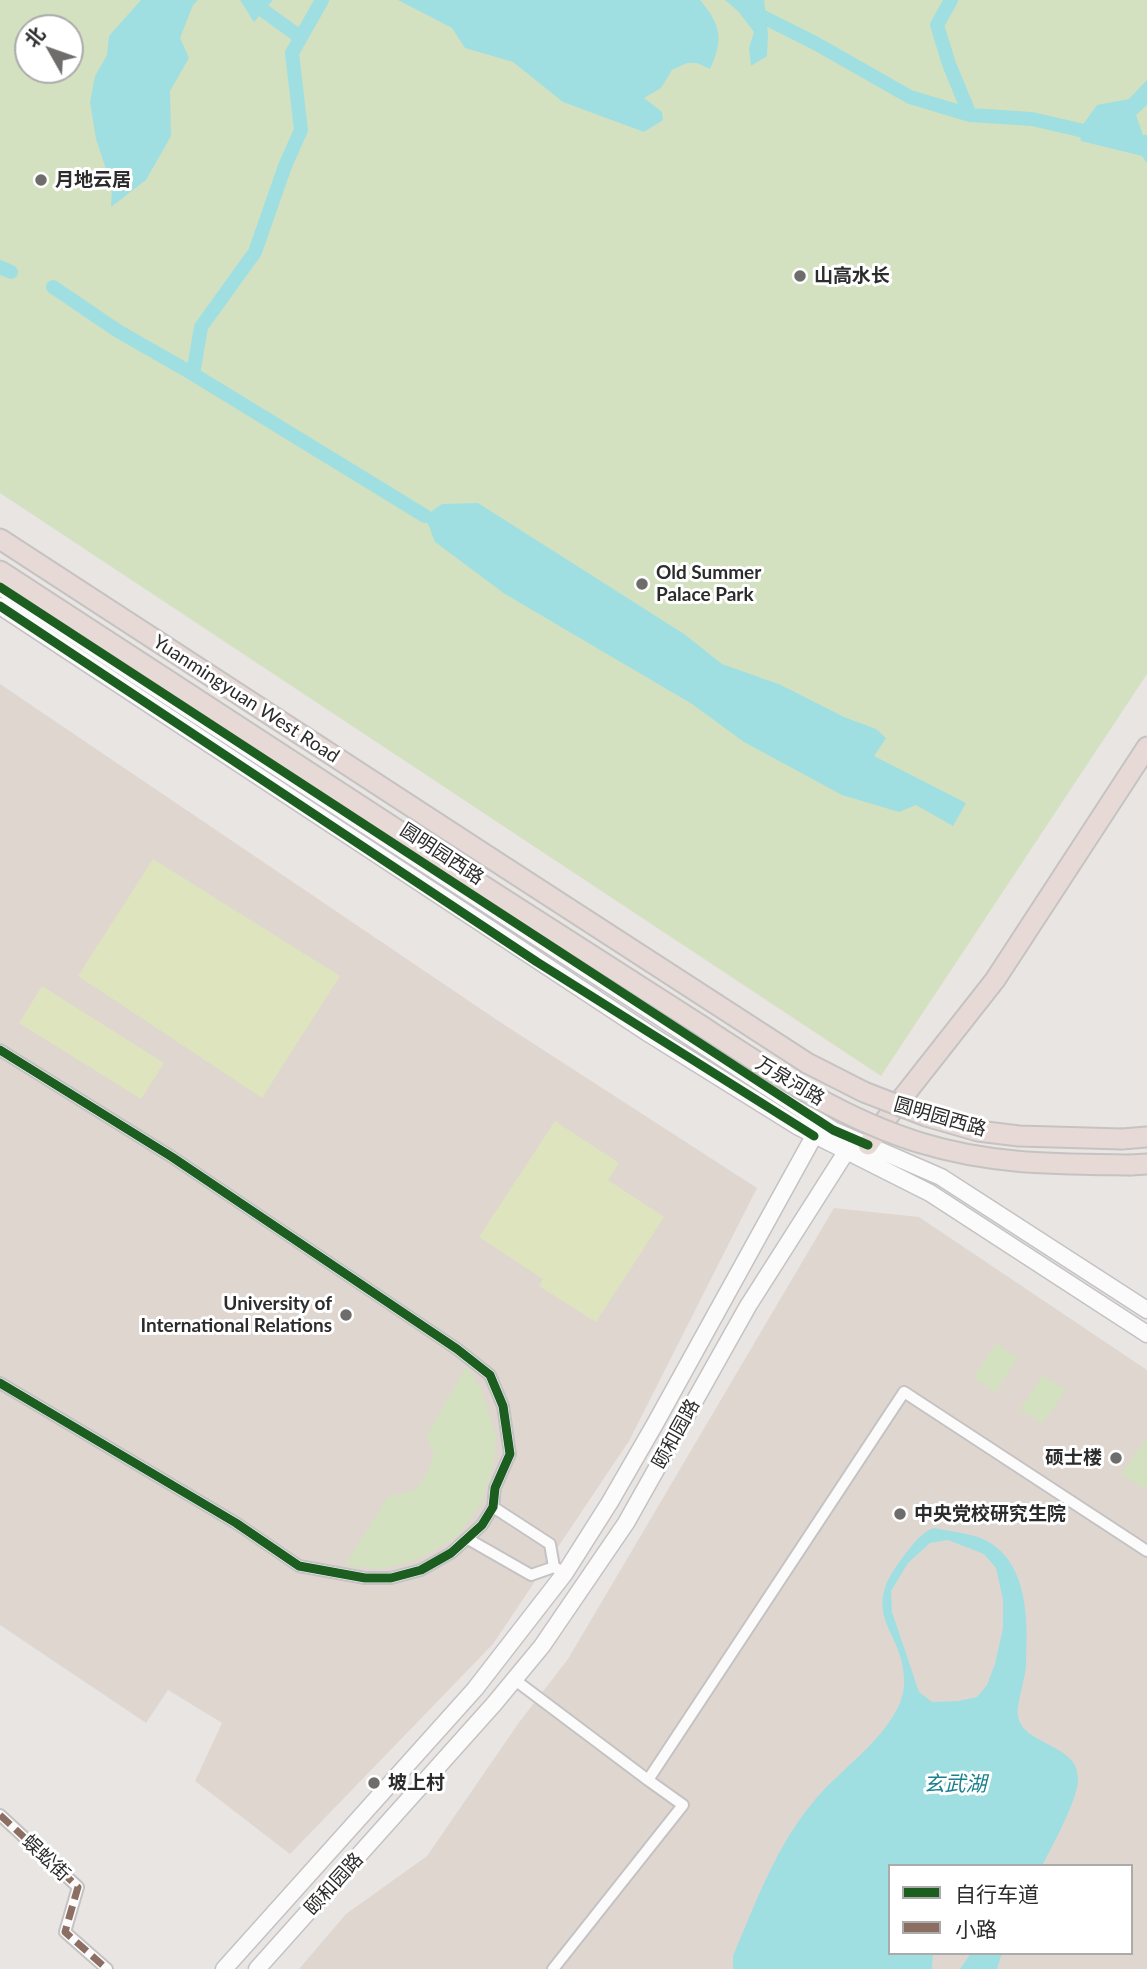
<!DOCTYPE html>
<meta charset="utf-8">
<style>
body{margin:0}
#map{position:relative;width:1147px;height:1969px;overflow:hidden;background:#e9e5e3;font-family:Lato,"Noto Sans SC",sans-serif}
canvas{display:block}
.legend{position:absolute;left:888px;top:1864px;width:245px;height:91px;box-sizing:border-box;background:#fff;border:2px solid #ababab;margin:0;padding:9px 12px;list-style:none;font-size:21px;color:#2c2c2c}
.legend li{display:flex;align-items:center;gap:14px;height:35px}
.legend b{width:35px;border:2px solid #ababab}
.north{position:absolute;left:14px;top:14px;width:70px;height:70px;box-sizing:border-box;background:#fff;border:2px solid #ababab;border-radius:50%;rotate:310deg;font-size:19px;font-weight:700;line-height:28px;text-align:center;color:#2c2c2c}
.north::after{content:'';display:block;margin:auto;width:24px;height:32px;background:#6e6d6c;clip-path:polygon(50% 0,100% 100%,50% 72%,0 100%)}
</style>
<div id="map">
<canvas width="1147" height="1969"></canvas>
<ul class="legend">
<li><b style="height:9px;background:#1b5e20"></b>自行车道</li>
<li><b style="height:9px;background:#8d6e63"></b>小路</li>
</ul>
<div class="north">北</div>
</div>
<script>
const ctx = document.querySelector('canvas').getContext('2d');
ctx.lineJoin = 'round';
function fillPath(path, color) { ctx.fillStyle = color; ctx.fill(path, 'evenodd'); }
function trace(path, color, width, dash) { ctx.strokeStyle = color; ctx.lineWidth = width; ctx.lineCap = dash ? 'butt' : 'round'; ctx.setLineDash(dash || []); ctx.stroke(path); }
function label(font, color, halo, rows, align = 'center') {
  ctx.font = font + ' Lato,"Noto Sans SC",sans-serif'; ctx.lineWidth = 6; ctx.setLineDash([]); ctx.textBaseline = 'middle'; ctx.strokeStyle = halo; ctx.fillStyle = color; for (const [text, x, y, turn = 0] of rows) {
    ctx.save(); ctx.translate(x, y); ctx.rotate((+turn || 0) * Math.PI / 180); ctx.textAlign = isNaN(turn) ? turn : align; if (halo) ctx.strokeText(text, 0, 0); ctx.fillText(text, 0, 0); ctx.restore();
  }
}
const education = new Path2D(`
 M0,684l500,338 257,166 -128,253 -136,203 -203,210 -95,-73 27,-58 -54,-33 -22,33 -146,-98z
 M834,1208l85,9 228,153v599h-848l47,-55 81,-58 93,-135 48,-62zM890,1866h241v87h-241z`);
const green = new Path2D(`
 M0,0h1147v674l-266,402 -881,-583zM28,28h42v42h-42z
 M996,1343l22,15 -23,35 -22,-16z
 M466,1367l14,19 16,48 -3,34 -12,36 -23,32 -41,24 -38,9 -34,-4 44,-70 12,-1 16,-6 11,-16 6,-20 -8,-16z
 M1043,1375l23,15 -24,34 -22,-15z
 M1145,1440l2,1v43l-3,5 -23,-15z`);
const pitch = new Path2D(`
 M153,859l187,117 -78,122 -184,-122z
 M42,986l122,77 -23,36 -122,-76z
 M555,1121l64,42 -11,17 56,37 -68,105 -57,-36 4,-7 -64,-42z`);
const water = new Path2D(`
 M141,0h57l-5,5 -13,33 9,20 -19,33 1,45 -25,44 -35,27 1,-20 -16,-48 -6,-37 5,-26 12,-21 2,-19z
 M240,0h33l-19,22z
 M398,0h302c21,25 24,39 10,69l-13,-6h-10l-15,7 -11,18 -17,10 18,14 1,8 -19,12 -81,-30 -50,-40 -48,-14 -13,-20z
 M725,0h39l4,34 -1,22 -16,10 -2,-18 5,-16 -16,-21z
 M1147,80v25l-11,10 7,20h4v28l-5,-7 -61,-15 -2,-11 18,-25 32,-6z
 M478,503l206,131 38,30 59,21 63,32 32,12 10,9 -12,18 92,47 -13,23 -37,-21 -17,7 -57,-17 -98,-53 -52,-38 -187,-110 -70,-52 -10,-26 17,-12z
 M933,1528c16,3 37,5 52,12 44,22 43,82 41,124 0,13 -10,41 -8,52 5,30 60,27 60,62 1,20 -26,68 -36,88h-152v87h43l-1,16h-199v-13c23,-54 43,-110 81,-155 26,-32 88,-73 90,-116 3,-53 -47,-67 -4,-124 11,-14 18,-26 33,-33zM948,1540l36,14 12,14 7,32v28l-8,36 -8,21 -10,12 -19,4 -26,1 -13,-10 -27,-80 -1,-21 17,-28 22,-20z
 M971,1953h31l-5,16h-37z`);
const canal = new Path2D(`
 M951,0l-14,25 12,39 21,51
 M264,11l36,26
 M753,12l62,31 95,54 60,18 62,4 65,15
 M0,267l11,5
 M53,287l65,44 75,43 8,-47 54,-75 30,-86 16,-36 -9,-77 30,-53
 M193,374l232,142`);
const street = new Path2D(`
 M0,1050l172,107 285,192 33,26 13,31 7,48 -15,34 -2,19 -11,18 -31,28 -30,17 -30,8h-26l-66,-12 -63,-43 -236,-140
 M493,1507l57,37 4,23 11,6
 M468,1539l63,36 23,-8
 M515,1680l133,100 256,-388 243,159
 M0,1815l78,72 -13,45 42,37
 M553,1969l130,-164 -35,-25`);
const secondary = new Path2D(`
 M0,587l833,543 108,47 206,133
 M0,606l651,429 146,91 133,67 217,141
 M224,1969l251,-280 90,-116 45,-71 45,-78 159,-288
 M257,1969l237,-265 48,-58 84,-123 122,-217 98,-154`);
const highway = new Path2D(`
 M0,539l492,320
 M0,571l474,309
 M1122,1139l25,-2
 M868,1145l24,-34 103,-131 152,-233
 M1131,1165l16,-1`);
const highwayBridge = new Path2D(`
 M492,859l315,204 57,29 62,24 52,15 41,5 103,3
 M474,880c75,48 149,96 223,143 72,47 142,95 224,120 72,22 137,21 210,22`);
const quiet = new Path2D(`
 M0,1815l78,72 -13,45 42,37`);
const cycleway = new Path2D(`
 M0,587l833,543 35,15
 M0,606l537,356 277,174
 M0,1050l172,107 285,192 33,26 13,31 7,48 -15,34 -2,19 -11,18 -31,28 -30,17 -30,8h-26l-66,-12 -63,-43 -236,-140`);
const markers = [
 [41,180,7,"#6e6d6c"],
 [800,276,7,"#6e6d6c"],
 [642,584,7,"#6e6d6c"],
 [346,1315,7,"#6e6d6c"],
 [1116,1458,7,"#6e6d6c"],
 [900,1514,7,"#6e6d6c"],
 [374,1783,7,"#6e6d6c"]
];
const poiNames = [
 ["月地云居",55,180],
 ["山高水长",814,276],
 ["Old Summer",656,573],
 ["Palace Park",656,595],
 ["University of",332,1304,"right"],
 ["International Relations",332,1326,"right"],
 ["硕士楼",1102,1458,"right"],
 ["中央党校研究生院",914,1514],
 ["坡上村",388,1783]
];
const streetNames = [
 ["Yuanmingyuan West Road",246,699,33],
 ["圆明园西路",442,854,33],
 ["万泉河路",790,1081,31],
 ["圆明园西路",940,1117,16],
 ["颐和园路",676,1434,-61],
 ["蜈蚣街",46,1858,43],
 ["颐和园路",334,1884,-48]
];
const waterNames = [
 ["玄武湖",955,1784]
];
fillPath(education, '#e0d6d0');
fillPath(green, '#d4e1c0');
fillPath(pitch, '#dde4be');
fillPath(water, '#9fdfe2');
trace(canal, '#9fdfe2', 14);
trace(street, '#c4c2c3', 14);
trace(secondary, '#c4c2c3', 19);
trace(highway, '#c5c3c2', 23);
trace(street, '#fcfbfb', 10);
trace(secondary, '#fcfbfb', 16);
trace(highway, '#e7dad6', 19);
trace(highwayBridge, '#c5c3c2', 23, []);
trace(highwayBridge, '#e7dad6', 19);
trace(quiet, '#8d6e63', 7, [14, 7]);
trace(cycleway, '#1b5e20', 9);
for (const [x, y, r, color] of markers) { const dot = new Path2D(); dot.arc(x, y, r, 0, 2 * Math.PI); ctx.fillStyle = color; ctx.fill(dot); trace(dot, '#fff', 2.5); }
label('bold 19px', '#2c2c2c', '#fff', poiNames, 'left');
label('19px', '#2c2c2c', '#fff', streetNames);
label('italic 21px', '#1c8190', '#fff', waterNames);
</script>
